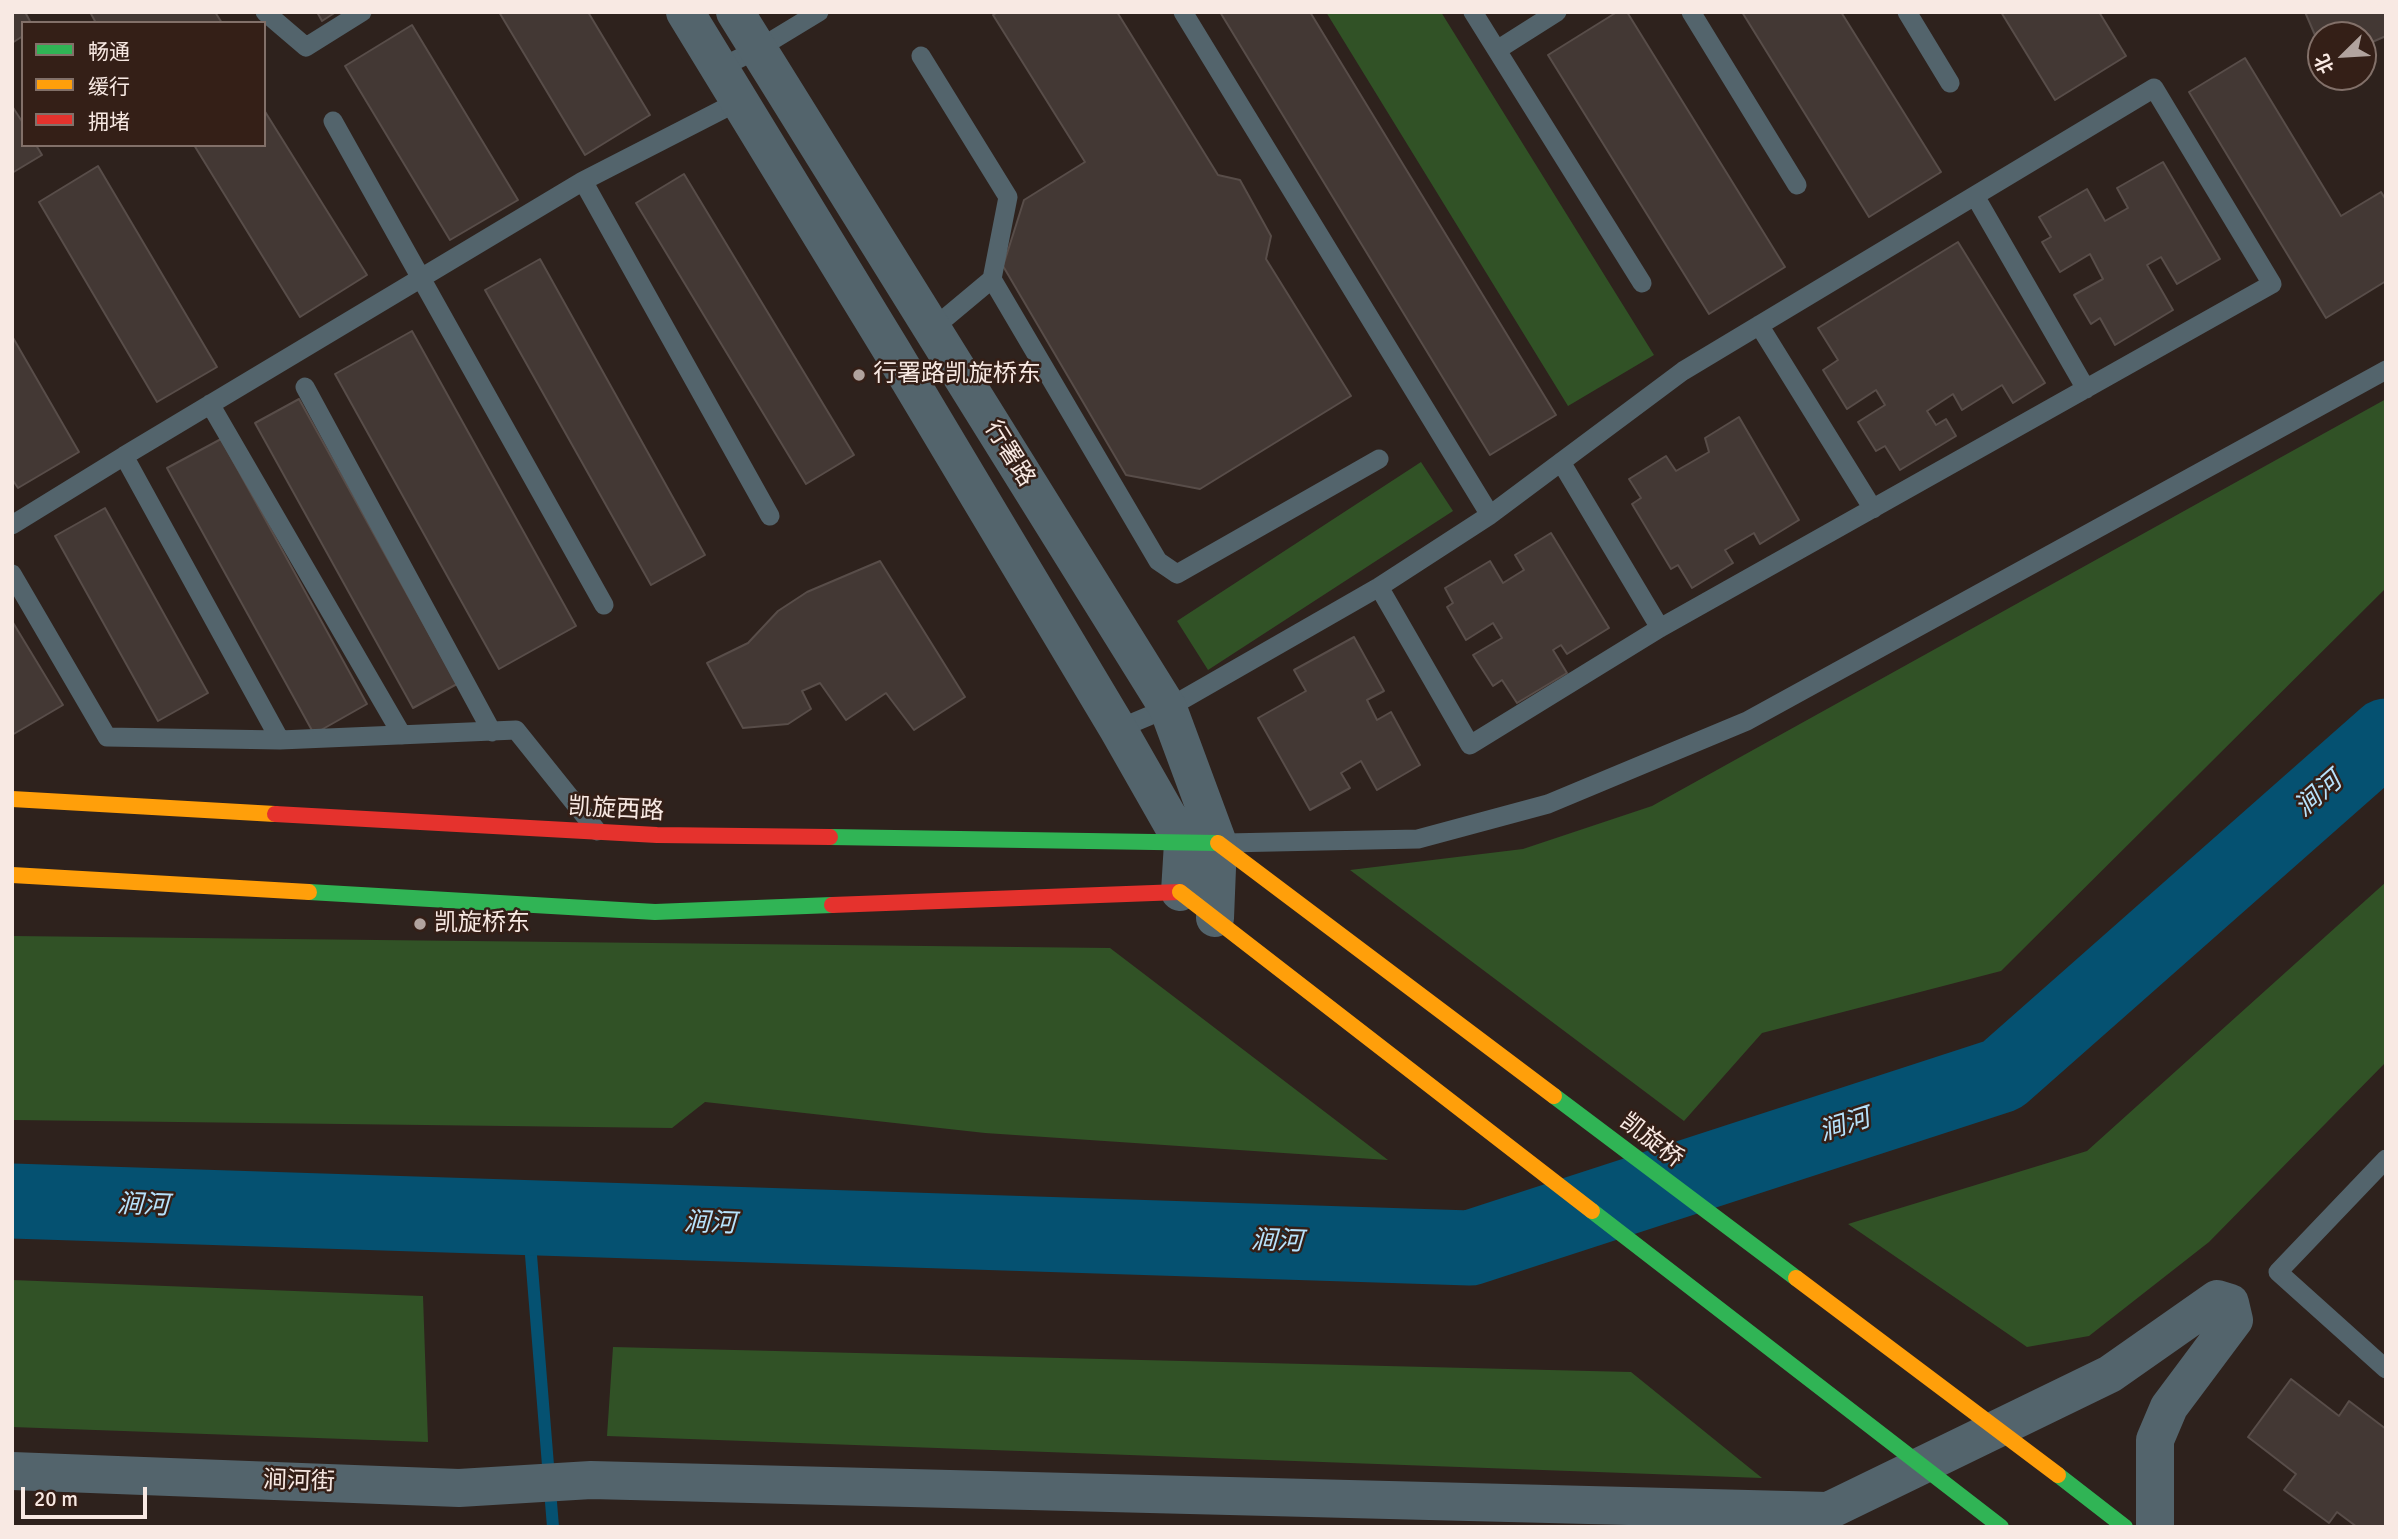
<!DOCTYPE html>
<meta charset="utf-8">
<style>
body{margin:0}
#map{position:relative;width:2398px;height:1539px;overflow:hidden;background:#2e221d;font-family:Signika,"Noto Sans SC",sans-serif}
canvas{display:block}
.frame{position:absolute;inset:0;border:14px solid #f8e9e3;pointer-events:none}
.legend{position:absolute;left:21px;top:21px;width:245px;height:126px;box-sizing:border-box;background:#341f17;border:2px solid #827069;margin:0;padding:9px 12px;list-style:none;font-size:21px;color:#f8e9e3}
.legend li{display:flex;align-items:center;gap:14px;height:35px}
.legend b{width:35px;border:2px solid #827069}
.north{position:absolute;left:2307px;top:21px;width:70px;height:70px;box-sizing:border-box;background:#341f17;border:2px solid #827069;border-radius:50%;rotate:246deg;font-size:19px;font-weight:700;line-height:28px;text-align:center;color:#f8e9e3}
.north::after{content:'';display:block;margin:auto;width:24px;height:32px;background:#b1a39e;clip-path:polygon(50% 0,100% 100%,50% 72%,0 100%)}
.scale{position:absolute;left:21px;top:1487px;width:126px;height:32px;box-sizing:border-box;border:4px solid #f8e9e3;border-top:0;padding-left:9px;font-size:21px;line-height:24px;white-space:nowrap;color:#f8e9e3;-webkit-text-stroke:5px #341f17;paint-order:stroke}
</style>
<div id="map">
<canvas width="2398" height="1539"></canvas>
<div class="frame"></div>
<ul class="legend">
<li><b style="height:9px;background:#30b455"></b>畅通</li>
<li><b style="height:9px;background:#ff9f0a"></b>缓行</li>
<li><b style="height:9px;background:#e5322d"></b>拥堵</li>
</ul>
<div class="north">北</div>
<div class="scale">20 m</div>
</div>
<script>
const ctx = document.querySelector('canvas').getContext('2d');
ctx.lineJoin = 'round';
function fillPath(path, color) { ctx.fillStyle = color; ctx.fill(path, 'evenodd'); }
function trace(path, color, width, dash) { ctx.strokeStyle = color; ctx.lineWidth = width; ctx.lineCap = dash ? 'butt' : 'round'; ctx.setLineDash(dash || []); ctx.stroke(path); }
function label(font, color, halo, rows, align = 'center') {
  ctx.font = font + ' Signika,"Noto Sans SC",sans-serif'; ctx.lineWidth = 5; ctx.setLineDash([]); ctx.textBaseline = 'middle'; ctx.strokeStyle = halo; ctx.fillStyle = color; for (const [text, x, y, turn = 0] of rows) {
    ctx.save(); ctx.translate(x, y); ctx.rotate((+turn || 0) * Math.PI / 180); ctx.textAlign = isNaN(turn) ? turn : align; if (halo) ctx.strokeText(text, 0, 0); ctx.fillText(text, 0, 0); ctx.restore();
  }
}
const green = new Path2D(`
 M1326,12h115l213,343 -86,51z
 M2386,399v189l-385,383 -239,62 -78,88 -334,-251 173,-21 129,-43z
 M1421,462l32,49 -245,159 -31,-49z
 M2386,882v180l-177,180 -120,94 -62,11 -179,-123 239,-73z
 M12,936l1098,12 278,212 -403,-27 -280,-31 -33,26 -660,-8z
 M12,1280l411,16 5,146 -416,-15z
 M613,1347l1018,25 131,106 -1155,-42z`);
const stream = new Path2D(`
 M528,1218l25,309`);
const river = new Path2D(`
 M12,1201l1458,47 532,-173 384,-339`);
const building = new Path2D(`
 M12,12h13l6,11h-8v13l-11,7z
 M90,12h125l7,11h-126z
 M317,12h19l-14,9z
 M499,12h89l62,103 -65,40z
 M998,12h119l101,163 22,5 31,56 -5,23 85,137 -151,93 -74,-14 -123,-209 21,-66 61,-38 -92,-147z
 M1220,12h90l246,403 -66,40z
 M1617,12h10l158,255 -76,47 -161,-259z
 M1742,12h99l100,160 -72,45z
 M2001,12h98l27,44 -71,44z
 M2305,12h81v24l-23,10v-11h-42v14z
 M412,25l106,175 -68,40 -105,-174z
 M2245,58l96,158 40,-24 5,8v81l-60,37 -137,-226z
 M12,106l11,17v22h13l6,10 -30,18z
 M264,110l103,165 -67,42 -106,-172h70z
 M2163,162l57,97 -43,25 -16,-27 -14,8 26,45 -58,35 -15,-27 -9,6 -17,-29 29,-16 -13,-25 -30,18 -18,-30 9,-5 -12,-20 48,-28 18,32 23,-13 -11,-20z
 M98,166l119,201 -60,35 -118,-200z
 M684,174l170,281 -48,29 -170,-281z
 M1958,242l87,141 -32,20 -11,-18 -40,25 -9,-16 -26,17 9,14 10,-6 10,17 -56,34 -15,-24 -9,5 -18,-29 27,-17 -9,-15 -29,19 -24,-39 15,-10 -20,-32z
 M540,259l165,296 -54,30 -166,-295z
 M412,331l164,295 -77,43 -164,-295z
 M12,336l67,116 -61,36 -6,-9z
 M299,399l158,285 -44,24 -158,-285z
 M1739,417l60,103 -39,24 -6,-11 -29,17 8,13 -41,25 -14,-23 -7,4 -39,-65 9,-6 -12,-19 37,-23 10,15 33,-19 -4,-14z
 M221,439l146,265 -53,30 -147,-266z
 M105,508l103,185 -50,28 -103,-185z
 M1551,533l58,95 -42,26 -6,-9 -8,5 14,23 -50,30 -15,-23 -9,6 -20,-31 29,-17 -9,-15 -27,17 -19,-33 6,-4 -8,-15 45,-27 13,22 21,-13 -9,-15z
 M880,561l85,136 -51,33 -28,-37 -40,27 -26,-37 -18,8 9,18 -23,15 -45,4 -36,-65 41,-20 30,-32 29,-19z
 M12,621l51,84 -51,30z
 M1354,637l30,54 -17,9 10,20 14,-8 29,53 -43,25 -16,-29 -20,12 9,15 -40,22 -52,-92 48,-27 -12,-21z
 M2291,1379l48,37 10,-15 37,28v98h-29l-20,-15 -8,11 -45,-33 12,-16 -48,-37z`);
const lane = new Path2D(`
 M265,12l41,35 56,-35
 M1183,12l307,503
 M1473,12l169,271
 M1691,12l106,173
 M1907,12l43,71
 M1497,50l60,-38
 M921,56l87,141 -16,82 166,282 19,13 202,-115
 M720,68l38,-19 61,-37
 M333,121l271,484
 M583,181l187,335
 M1975,196l111,193
 M1759,325l114,184
 M931,330l61,-51
 M305,387l187,345
 M210,404l192,331
 M1561,462l99,166
 M12,525l112,-69
 M12,574l95,163 173,3 236,-10 81,101
 M1118,729l50,-21 211,-121 111,-72 193,-144 471,-283 118,196 -612,344 -190,117 -91,-158
 M280,740l-156,-284 459,-275 156,-80
 M1226,843l192,-4 130,-35 199,-83 639,-351
 M2386,1159l-108,113 108,97`);
const street = new Path2D(`
 M685,12l207,339 226,378 65,114 -3,49
 M735,12l433,696 50,135 -3,75
 M12,1471l447,17 132,-8 1237,31 282,-137 107,-75 13,4 4,17 -65,87 -14,33v87`);
const fast = new Path2D(`
 M830,837l388,6
 M309,892l346,20 177,-7
 M2058,1475l67,52`);
const slow = new Path2D(`
 M12,799l263,15
 M12,875l297,17`);
const jam = new Path2D(`
 M275,814l382,21 173,2
 M832,905l348,-13`);
const fastBridge = new Path2D(`
 M1554,1096l242,182
 M1592,1211l409,316`);
const slowBridge = new Path2D(`
 M1218,843l336,253
 M1180,892l412,319
 M1796,1278l262,197`);
const markers = [
 [859,375,7,"#b1a39e"],
 [420,924,7,"#b1a39e"]
];
const poiNames = [
 ["行署路凯旋桥东",873,375],
 ["凯旋桥东",434,924]
];
const streetNames = [
 ["行署路",1009,454,58],
 ["凯旋西路",616,810,3],
 ["凯旋桥",1651,1141,37],
 ["涧河街",299,1482,2]
];
const waterNames = [
 ["涧河",2319,795,-41],
 ["涧河",1845,1126,-18],
 ["涧河",143,1206,2],
 ["涧河",710,1224,2],
 ["涧河",1277,1242,2]
];
fillPath(green, '#315226');
trace(stream, '#055171', 12);
trace(river, '#055171', 75);
fillPath(building, '#433834');
trace(building, '#584d49', 2);
trace(lane, '#53646c', 19);
trace(street, '#53646c', 38);
trace(fast, '#30b455', 16);
trace(slow, '#ff9f0a', 16);
trace(jam, '#e5322d', 16);
trace(fastBridge, '#30b455', 16);
trace(slowBridge, '#ff9f0a', 16);
for (const [x, y, r, color] of markers) { const dot = new Path2D(); dot.arc(x, y, r, 0, 2 * Math.PI); ctx.fillStyle = color; ctx.fill(dot); trace(dot, '#341f17', 2.5); }
label('24px', '#f8e9e3', '#341f17', poiNames, 'left');
label('24px', '#f8e9e3', '#341f17', streetNames);
label('italic 26px', '#b7e2fc', '#341f17', waterNames);
</script>
